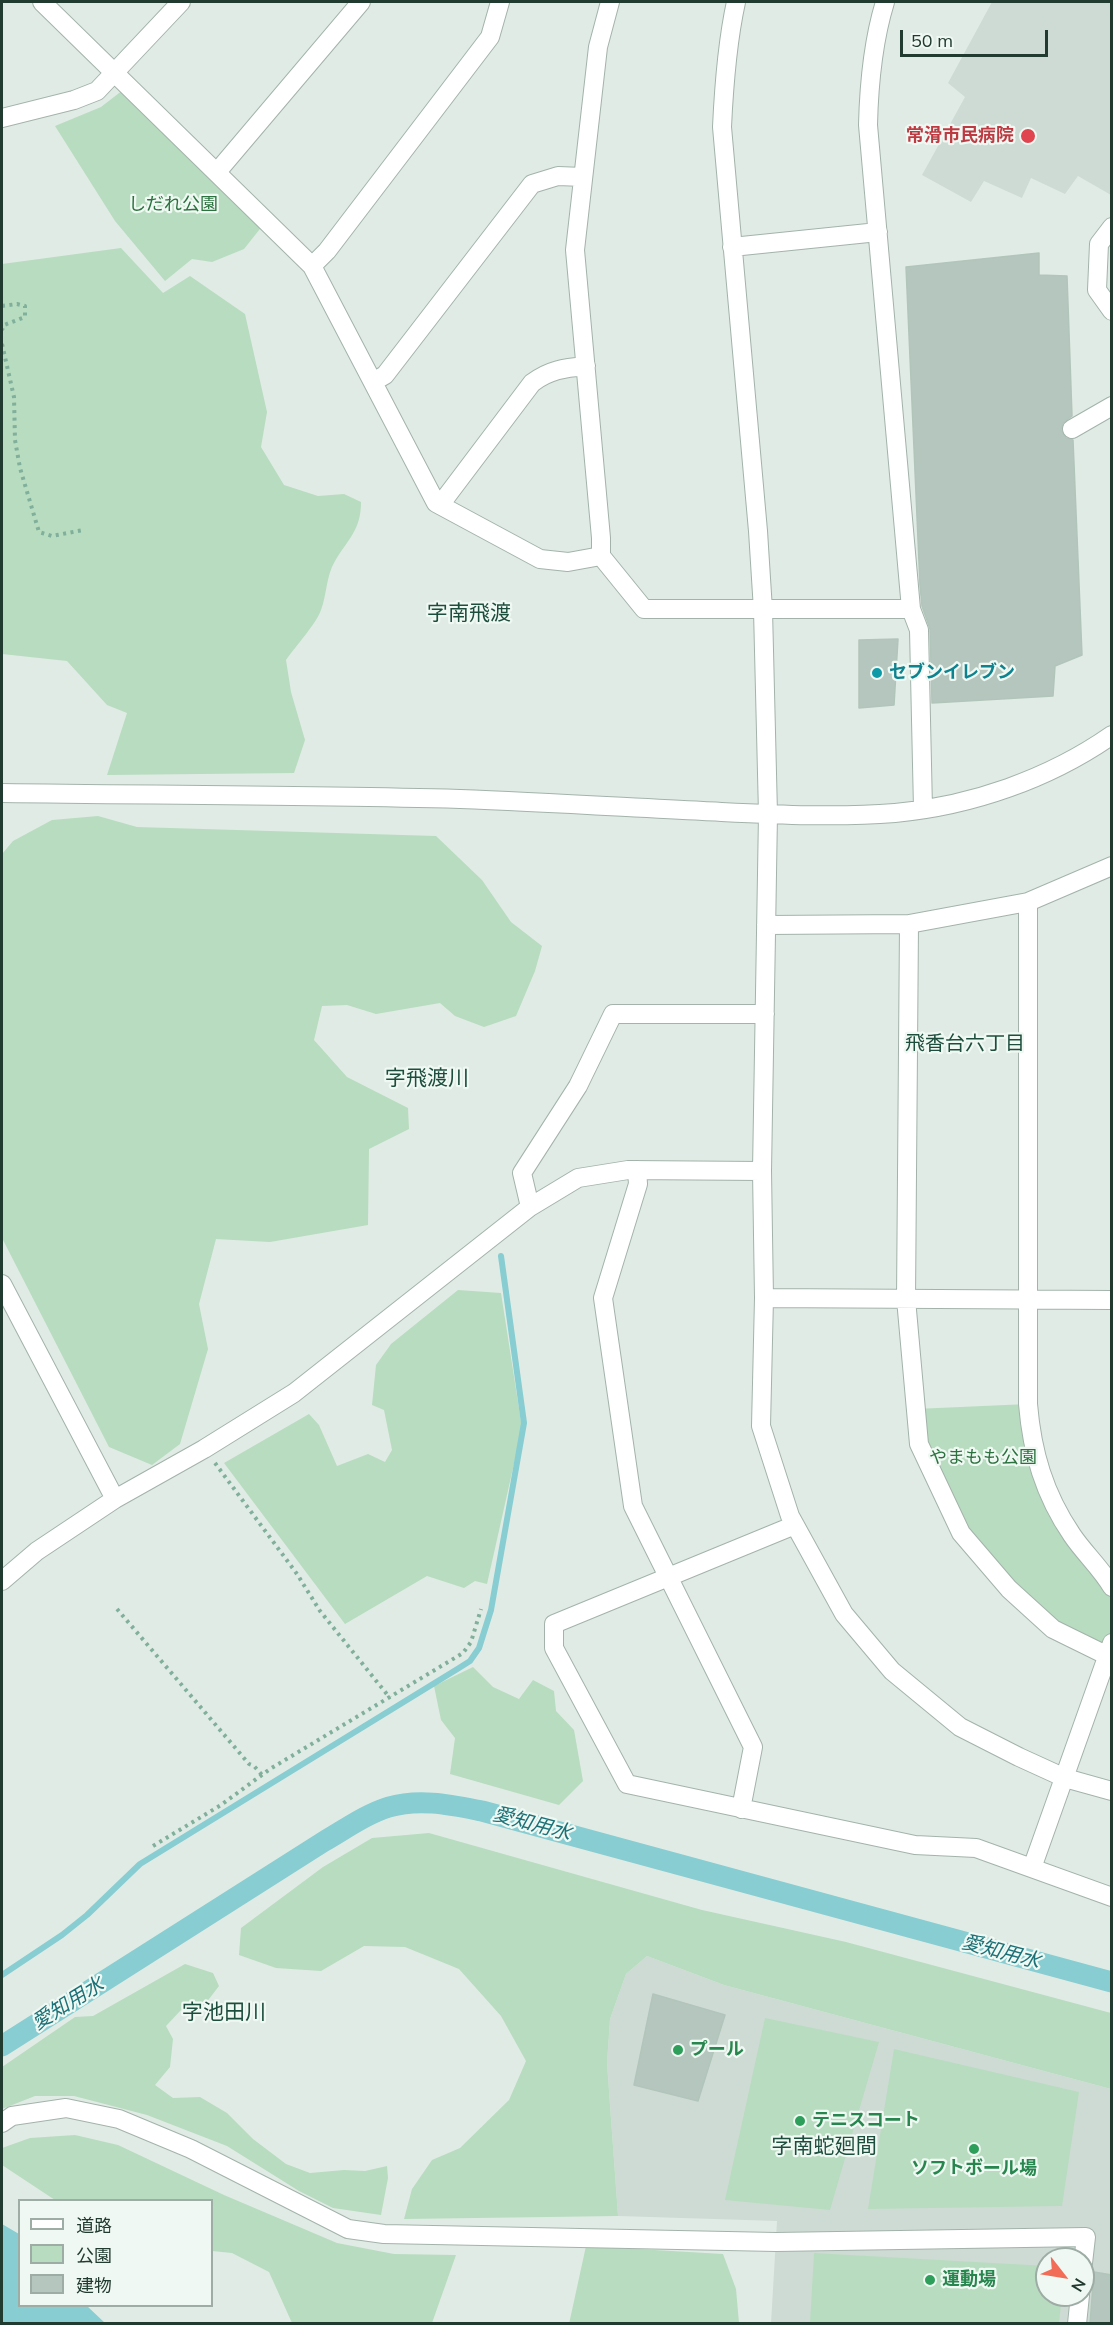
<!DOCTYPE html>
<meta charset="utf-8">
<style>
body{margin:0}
#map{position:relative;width:1113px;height:2325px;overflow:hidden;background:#e0ebe5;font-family:Mulish,"Noto Sans JP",sans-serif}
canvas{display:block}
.frame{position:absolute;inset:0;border:3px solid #213b31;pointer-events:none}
.legend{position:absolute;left:18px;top:2199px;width:195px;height:108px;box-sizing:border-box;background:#f0f8f3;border:2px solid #9daca5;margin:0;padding:8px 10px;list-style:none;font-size:18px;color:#213b31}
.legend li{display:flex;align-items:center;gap:12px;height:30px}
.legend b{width:30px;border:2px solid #9daca5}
.north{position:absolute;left:1035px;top:2247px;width:60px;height:60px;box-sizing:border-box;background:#f0f8f3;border:2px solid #9daca5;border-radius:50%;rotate:121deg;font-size:16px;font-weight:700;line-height:24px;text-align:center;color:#213b31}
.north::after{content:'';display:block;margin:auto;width:21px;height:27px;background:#f26d57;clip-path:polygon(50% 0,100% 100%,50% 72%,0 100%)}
.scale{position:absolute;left:900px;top:30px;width:148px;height:27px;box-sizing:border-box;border:3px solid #213b31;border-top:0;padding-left:8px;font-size:18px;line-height:21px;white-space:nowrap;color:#213b31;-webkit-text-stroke:4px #f0f8f3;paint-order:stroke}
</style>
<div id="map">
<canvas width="1113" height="2325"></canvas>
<div class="frame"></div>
<ul class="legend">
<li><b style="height:8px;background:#fff"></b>道路</li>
<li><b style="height:16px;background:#b8dcbf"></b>公園</li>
<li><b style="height:16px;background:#b5c6be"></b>建物</li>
</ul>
<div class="north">N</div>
<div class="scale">50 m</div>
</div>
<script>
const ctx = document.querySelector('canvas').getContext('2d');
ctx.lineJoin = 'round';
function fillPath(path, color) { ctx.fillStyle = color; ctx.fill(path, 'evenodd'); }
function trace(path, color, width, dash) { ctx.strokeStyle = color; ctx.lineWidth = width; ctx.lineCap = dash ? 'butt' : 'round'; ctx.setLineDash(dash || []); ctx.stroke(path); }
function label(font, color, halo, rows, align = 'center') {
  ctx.font = font + ' Mulish,"Noto Sans JP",sans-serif'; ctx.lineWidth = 4.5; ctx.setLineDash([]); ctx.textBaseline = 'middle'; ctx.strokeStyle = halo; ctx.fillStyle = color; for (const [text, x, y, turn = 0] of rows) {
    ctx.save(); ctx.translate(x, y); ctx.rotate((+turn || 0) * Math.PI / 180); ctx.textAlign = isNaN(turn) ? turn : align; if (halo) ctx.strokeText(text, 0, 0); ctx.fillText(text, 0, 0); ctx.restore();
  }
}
const built = new Path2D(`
 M992,2h119v193l-33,-19 -13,18 -34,-16 -9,20 -38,-17 -13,21 -49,-27 43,-78 -17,-14z
 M647,1956l77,29 387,104v234h-340l6,-102 -159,-5 -11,-153 3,-44 16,-45zM1047,2259h36v36h-36z`);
const green = new Path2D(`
 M132,83l135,137 -23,29 -32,13 -20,-3 -27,22 -50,-60 -60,-95 46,-19z
 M121,248l42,45 27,-17 55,38 22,98 -6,35 23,38 34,11 26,-2 17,8c0,28 -13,37 -26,59 -9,15 -8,33 -14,49 -5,14 -26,37 -35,50l5,32 14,48 -11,33 -187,2 20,-62 -20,-8 -40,-44 -65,-7v-390z
 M98,816l39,11 299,9 46,44 29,42 31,24 -7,25 -19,45 -32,11 -29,-11 -15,-13 -64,11 -29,-9 -25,1 -8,34 33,37 61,31 1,21 -40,20 -1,76 -98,17 -54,-3 -17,65 9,45 -28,95 -28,21 -43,-18 -107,-209v-384l11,-13 39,-21z
 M458,1290l43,3 21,135 -35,156 -12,-3 -11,7 -37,-12 -82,48 -121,-161 85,-49 10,11 18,41 31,-12 17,8 7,-12 -8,-40 -12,-5 4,-40 15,-21z
 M1028,1404l8,56 75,127v56l-5,14 -53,-28 -92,-96 -46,-124z
 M473,1667l20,20 26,12 14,-19 21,11 2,20 18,19 9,51 -24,24 -109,-31 5,-36 -14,-18 -7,-34z
 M429,1833l273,77 144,32 265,71v76l-387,-104 -77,-29 -21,18 -16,45 -3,44 11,153 -214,3 8,-30 20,-29 28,-12 49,-48 17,-39 -25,-45 -42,-47 -54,-22 -41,-1 -43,25 -45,-3 -37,-13 2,-27 82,-61 49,-29z
 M185,1964l28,9 6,13 -20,26 -18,-2 -15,16 7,13 -3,28 -15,18 18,13 27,-1 27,16 26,26 33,25 24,9 34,-3 21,1 22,-5 1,12 -7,37 -48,-7 -34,-17 -72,-45 -80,-31 -73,-19h-39l-33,13v-42l73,-50 18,-1z
 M765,2018l114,24 -49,168 -105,-10z
 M894,2049l185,43 -17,114 -194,3z
 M75,2135l43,10 106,50 113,48 57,11 62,1 -24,68h-140l-23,-51 -37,-19 -20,-2v-51h-157l-53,-35v-17l28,-10z
 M586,2246l137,8 13,35 3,34 -170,1z
 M814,2253l233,13v29h15l-3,28h-249z`);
const water = new Path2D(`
 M2,2224l17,10 1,72h67l18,17h-103z`);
const stream = new Path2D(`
 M2,1975l60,-40 25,-20 53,-51 319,-196 11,-7 9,-13 12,-38 33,-187 -23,-167`);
const canal = new Path2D(`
 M2,2046l321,-204c21,-12 43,-28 66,-35 31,-9 62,-2 93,4l630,171`);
const building = new Path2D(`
 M1039,253v22l28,1 5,140 -9,7 -2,7 5,8 7,2 9,215 -27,11 -2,30 -121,7 -2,-74 -8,-23 -2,-21 -14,-318z
 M898,639l-4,66 -35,3v-68z
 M653,1994l72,21 -27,86 -64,-16z
 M1094,2272l18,3v49h-22z`);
const path = new Path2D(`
 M2,306l15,-2 8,2v11l-21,8 -2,5
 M2,344l12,53 1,43 5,28 19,64 13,4 31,-6
 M215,1463l82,111 23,37 70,87
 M117,1609l132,155 5,2 8,9
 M153,1846l68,-41 49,-36 193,-116 8,-11 10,-33`);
const minor = new Path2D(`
 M42,2l270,264 124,237 104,56 28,3 33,-6 43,53h267l-43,-484c1,-42 5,-84 17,-123
 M736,2c-9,41 -12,82 -14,125l36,404 5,79 5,204 -6,357 2,127 -3,128 29,90 54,98 48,57 68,56 59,30 46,21 47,13
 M2,118l72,-18 23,-9 84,-89
 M217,172l144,-170
 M1112,227l-13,17 -2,46 15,21
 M732,247l146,-15
 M312,266l15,-15 163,-214 10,-35
 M373,382l12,-7 147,-191 26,-8 25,1
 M1072,429l40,-23
 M440,505l92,-122c17,-13 32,-15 54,-17
 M601,556v-18l-26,-288 23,-203 12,-45
 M911,609l8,21 4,179
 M2,793c152,2 305,2 458,6 81,3 162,8 243,12 64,3 129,7 192,2 76,-7 154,-34 217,-78
 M1028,902v502c4,48 16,90 44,131 12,18 29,33 40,52
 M909,924l-3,375 13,145 42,89 48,56 44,40 59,29
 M766,925l143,-1 119,-22 84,-36
 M637,1170l1,14 -35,114 30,208 120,241 -12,62
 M530,1207l-8,-34 56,-87 35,-72h152
 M2,1284l113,215
 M764,1298l348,2
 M795,1525l-241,99v24l73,136 288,61 61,3 136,49
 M2,1581l35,-30 78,-52 89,-50 90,-56 236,-186 48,-29 50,-8 134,1
 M1032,1868l80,-225
 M2,2123l10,-7 54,-8 53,11 72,30 157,80 36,5 392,8 310,-5 -3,26
 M1077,2324l3,-29`);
const markers = [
 [1028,136,8,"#e0444e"],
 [877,673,6,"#0f9aa8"],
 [678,2050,6,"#2e9e5b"],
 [800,2121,6,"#2e9e5b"],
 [974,2149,6,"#2e9e5b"],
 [930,2280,6,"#2e9e5b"]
];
const healthNames = [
 ["常滑市民病院",1014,136]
];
const parkNames = [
 ["しだれ公園",173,205],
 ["やまもも公園",983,1458]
];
const cultureNames = [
 ["セブンイレブン",889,673]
];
const leisureNames = [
 ["プール",690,2050],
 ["テニスコート",812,2121],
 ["ソフトボール場",974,2169,"center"],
 ["運動場",942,2280]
];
const neighbourhoodNames = [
 ["飛香台六丁目",965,1044]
];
const waterNames = [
 ["愛知用水",532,1824,15],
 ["愛知用水",1001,1952,15],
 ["愛知用水",68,2004,-32]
];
const quarterNames = [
 ["字南飛渡",469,614],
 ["字飛渡川",427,1079],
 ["字池田川",224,2013],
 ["字南蛇廻間",824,2147]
];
fillPath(built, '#cedbd4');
fillPath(green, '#b8dcbf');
fillPath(water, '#87cdd1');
trace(stream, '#87cdd1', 6);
trace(canal, '#87cdd1', 21);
fillPath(building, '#b5c6be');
trace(building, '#b2c5bb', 1.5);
trace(minor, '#a3b3ab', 20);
trace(path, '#80af9b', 4, [3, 4.5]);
trace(minor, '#fff', 18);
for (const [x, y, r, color] of markers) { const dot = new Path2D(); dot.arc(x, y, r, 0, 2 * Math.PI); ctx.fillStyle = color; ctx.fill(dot); trace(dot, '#f0f8f3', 2); }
label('bold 18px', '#be3a42', '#f0f8f3', healthNames, 'right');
label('18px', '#2b723f', '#f0f8f3', parkNames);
label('bold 18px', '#0d838f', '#f0f8f3', cultureNames, 'left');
label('bold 18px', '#27864d', '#f0f8f3', leisureNames, 'left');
label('20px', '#1d4d3d', '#f0f8f3', neighbourhoodNames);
label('italic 20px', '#1b7177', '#f0f8f3', waterNames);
label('21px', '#1d4d3d', '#f0f8f3', quarterNames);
</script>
